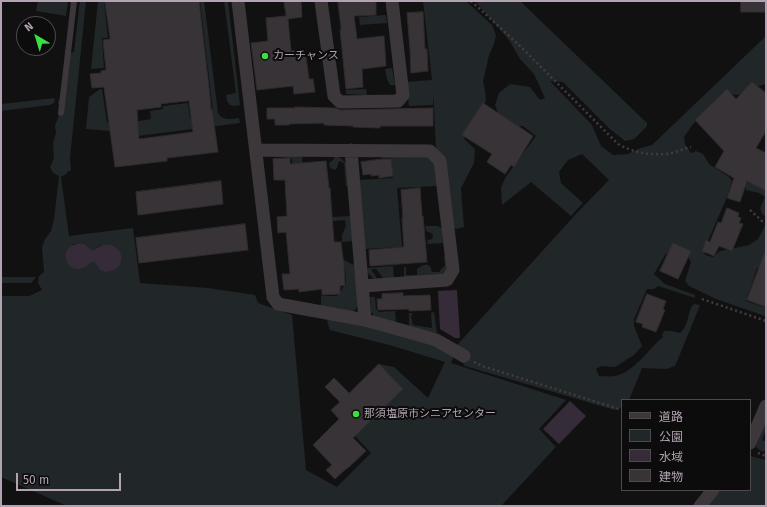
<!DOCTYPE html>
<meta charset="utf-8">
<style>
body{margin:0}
#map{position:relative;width:767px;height:507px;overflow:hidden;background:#121111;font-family:"Fira Sans","Noto Sans JP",sans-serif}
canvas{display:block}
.frame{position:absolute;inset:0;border:2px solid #b1a3b1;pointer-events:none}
.legend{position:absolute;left:621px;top:399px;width:130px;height:92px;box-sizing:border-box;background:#0d0c0c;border:1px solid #4f484e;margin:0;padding:5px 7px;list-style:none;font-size:12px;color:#b1a3b1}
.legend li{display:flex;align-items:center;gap:8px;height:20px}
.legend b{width:20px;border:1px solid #4f484e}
.north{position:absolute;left:16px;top:16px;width:40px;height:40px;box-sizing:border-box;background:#0d0c0c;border:1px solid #4f484e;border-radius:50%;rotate:322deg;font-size:11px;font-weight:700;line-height:16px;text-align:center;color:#b1a3b1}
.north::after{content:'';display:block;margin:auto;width:14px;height:18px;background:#3bdf40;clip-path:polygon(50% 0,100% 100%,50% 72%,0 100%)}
.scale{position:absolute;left:16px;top:473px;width:105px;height:18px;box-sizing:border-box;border:2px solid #b1a3b1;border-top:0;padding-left:5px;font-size:12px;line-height:14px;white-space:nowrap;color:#b1a3b1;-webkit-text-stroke:3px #0d0c0c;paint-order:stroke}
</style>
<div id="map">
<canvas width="767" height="507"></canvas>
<div class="frame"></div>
<ul class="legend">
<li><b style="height:5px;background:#3c373b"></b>道路</li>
<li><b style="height:11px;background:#212629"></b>公園</li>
<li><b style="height:11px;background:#362b39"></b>水域</li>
<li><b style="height:11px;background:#373336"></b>建物</li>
</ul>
<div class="north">N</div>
<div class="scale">50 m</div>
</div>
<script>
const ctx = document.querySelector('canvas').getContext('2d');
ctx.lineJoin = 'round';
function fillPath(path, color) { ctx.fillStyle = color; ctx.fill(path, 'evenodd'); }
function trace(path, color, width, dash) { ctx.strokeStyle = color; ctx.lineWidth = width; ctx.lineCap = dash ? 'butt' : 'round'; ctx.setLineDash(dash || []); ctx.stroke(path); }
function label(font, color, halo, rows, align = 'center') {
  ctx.font = font + ' "Fira Sans","Noto Sans JP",sans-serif'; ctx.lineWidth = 4; ctx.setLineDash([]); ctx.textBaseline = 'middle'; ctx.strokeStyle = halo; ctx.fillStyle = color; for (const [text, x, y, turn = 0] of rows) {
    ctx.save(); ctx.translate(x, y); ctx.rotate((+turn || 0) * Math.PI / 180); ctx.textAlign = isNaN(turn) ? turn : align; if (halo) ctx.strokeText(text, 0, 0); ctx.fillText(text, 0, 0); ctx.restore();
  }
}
const green = new Path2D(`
 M38,1h30l-2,15 -30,-5z
 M80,1h6l-16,157 1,13h-3l-2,3 -5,3 8,59 64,-8 7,55 68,5 47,7 3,8 34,12 14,155 31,17 34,-34 -16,-17 24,-72 15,3 34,31 17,-36 -52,-16 -63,-16 -3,-9 2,-4 103,26 19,11 2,4 -2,5 115,37 -27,29 17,18 -55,59h-434l-66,-29v-181h28l13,-6 -4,-7 1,-7 5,-4 -2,-24 3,-9 6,-8 3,-12 5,-43 -6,-3 -3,-6 4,-9 -1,-15 3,-10 -1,-8 3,-7 2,-8 -2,-8 3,-7 9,-42 4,-1zM80,243l5,1 6,6h3l7,-5 -1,25 -6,-8h-3l-4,3 -10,1 -4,2v-24z
 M98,1h6l4,37h-6l2,30 -13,1z
 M200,1h4l14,112c5,8 12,6 21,5l1,5 -118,15 -2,-14 31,-5 -1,-8 13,-2v-3l25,-3 2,15 10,-1v-3l13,-2z
 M224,1h4l12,104 -6,1 -4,-1 -3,-4 -1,-6 10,-2z
 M423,1h43l26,24 4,10 -2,9 -5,11 -6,27 2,8 1,11 -22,38 11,10 -1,14 -13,25 3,39 -8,2 -5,-3 -8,-65 -7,-14 -2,-41 -1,-13v12l-24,1 -3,-24 26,-2z
 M475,1h45l127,122v3l-13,13 -9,2 -15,-12 -47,-47 -13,-1 42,44 9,21 12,9 15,-1 10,-5 14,-4 114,-109v48c-10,1 -19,11 -29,11 -3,0 -7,-2 -10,-3l-34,32 -9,13 1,7 6,9 5,-2 7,3 6,10 20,13 3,4 -7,21 -21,48 1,5 8,2 7,-6 29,-6 9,-6 8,-15v45l-3,-2 -6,1 -11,33 20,7v9l-1,-1 -49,-17 -27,-13 -4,-5 6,-19 -5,-9 -12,-6 -9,8 -11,19 11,10 30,11v3l-37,-12 -4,3h-7l-13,30v7l8,20 -8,9 -19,12 -14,-1 -5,3 3,7c5,0 11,1 16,0 21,-5 32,-26 48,-39l-1,-2 2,-4h7l9,2c10,-8 7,-23 14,-29l6,1 -17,42 -8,19 -9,3 -24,-1 -13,32h-7v7l-7,3 -150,-44 -5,-6 -4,-9 2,-7 117,-129 34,-35 -27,-26 -14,6 -9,12 2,11 22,20 -12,13 -40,-34 -29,23 -1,-17 4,-10 31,-42 -13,-10h-10l-13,-8 -5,-13 4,-12 11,-9 20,3 10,13 5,-2 -11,-24 -14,-15 -11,-19z
 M386,15l1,8 -27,2 -1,-8z
 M392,68l3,17h-5l-3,-6 -2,-10z
 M100,89h2l5,34 10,-1 -5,11 -2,-2 -24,-2 3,-32z
 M366,89l1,6 -21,-1v-4z
 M55,98l-1,5 -4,2 -49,6v-7z
 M272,154l30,1 2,29h-11l-1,-25 -2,-2h-18z
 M335,156h3l8,7 2,23h-2l-2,-23 -5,-2 -2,7 -2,2 -5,-2 -1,-5 4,-3z
 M382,156h45l7,6 3,24 -40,2 5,59 -37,2 -6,-69 34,-2 -2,-20h-9z
 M752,175l14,5v37l-4,-3 -2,-6 5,-11 -6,-4 -13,-3v-5z
 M350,216l3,25 -11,1v-7l4,-9 -1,-6 -12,1 -1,-4z
 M425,226h12l5,2 1,15 -16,1 1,-4 4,-1 1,-5 -4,-2 -3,-1z
 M444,256h4v10l-6,9 -38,3v-11h2v8h11v-6c4,-3 8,-6 13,-3l2,6h7l6,-7z
 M344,260l12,6 2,39 -3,5 -5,2 -29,-6v-10h16c4,-4 5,-8 9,-13l-1,-16 -6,-5z
 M393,266l1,13h-10l-8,-10h-4v2l5,7 -2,2 -8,-8v-4z
 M1,277h35l-5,6h-30z
 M370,297h5l1,12 3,3 16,-1 1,13 -21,-6 -4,-7z
 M434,312l3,22 -28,-8v-13h4l-2,3 2,9 19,3 -1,-15z
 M766,420v9l-4,11 4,2v10l-5,-1 -5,-4z
 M750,456l16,4v46h-63l14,-16h33z`);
const water = new Path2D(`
 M80,243l5,1 6,6h3c18,-15 35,5 24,17 -3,3 -8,4 -12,5l-6,-2 -6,-8h-3c-16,18 -31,-2 -23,-13 3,-4 8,-5 12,-6z
 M457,290l3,48h-5l-15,-9 -2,-38z
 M570,401l16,15 -27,28 -16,-15z`);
const building = new Path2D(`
 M105,1h94l11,95 1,13h1l6,43 -51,6v3l-52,6 -11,-80 -12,1 -2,-14 11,-1v-2l5,-1 -3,-30 7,-1zM189,101l4,31 -54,7 -2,-29 24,-3v-3z
 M284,1h17l1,16 -14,2 3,32 14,-1 4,29h4l2,13 -21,2 -1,-8 -36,4 -6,-47 17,-2 -2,-23 20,-2z
 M338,1h34v1h4v13l-22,1 3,23 27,-3 2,30 -24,3 1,18 -17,2 -6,-60h1z
 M741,1h25v11h-25z
 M423,12l2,37h2l1,22 -17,2 -1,-23 -3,-37z
 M752,82l14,11v38l-10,17 10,5v38l-19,-10 -7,21 -13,-4 7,-20 -19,-11 9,-16 -29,-31 32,-31 9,10z
 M483,103l50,33 -19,31 -3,-2 -6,9 -18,-12 5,-8 -30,-19z
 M295,107l40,1 5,2 93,-2v18h-53v2l-27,-1v-1l-29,-1v-2l-35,1v1h-14v-6h-8v-11h28z
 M290,158v6l36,-3 3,27h1l4,54h7l3,24 1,19 -5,1v8l-18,1v-6l-23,3v-3l-15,1 -2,-16h8l-4,-42 -8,1 -1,-16 10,-1 -2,-36h-11l-1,-21z
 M383,159h8l2,17 -14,2v-3l-8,1v-2l-8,1 -2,-13z
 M221,181l2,23 -85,11 -2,-23z
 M420,188l2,28h1l4,46 -57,4 -1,-16 35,-3 -2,-29h1l-2,-28z
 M727,208l12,5 -1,4 3,1 -2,5 4,1 -11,27 -13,-5 -5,10 -12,-5 4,-11 4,2 8,-20 3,1z
 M245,224l3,26 -109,13 -3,-25z
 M673,243l18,8 -13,28 -18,-8z
 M765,252h1v55l-19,-7z
 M403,293v3l27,-1 1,15 -22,1v-2l-31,1 -1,-11h5v-5z
 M647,294l19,7 -3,8 2,1 -9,22 -14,-5 1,-3 -7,-2z
 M379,364l24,25 -50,49 13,13 -18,17h-1l-12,11 -9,-9 6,-5 -19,-20 26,-26 -8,-9 9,-8 -15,-15 9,-9 15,15z`);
const path = new Path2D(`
 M471,1l47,43 100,100c16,9 31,11 49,10 8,-1 16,-5 24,-7
 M750,210l12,11 4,1
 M702,299l64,22
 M474,362l8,4 140,44
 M758,453l8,3`);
const lane = new Path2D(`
 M61,113l13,-112`);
const street = new Path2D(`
 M238,1l35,296 5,7 87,16 54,15 17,5 28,16
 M321,1l13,95 6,6 58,-1 5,-6 -11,-94
 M256,150l174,1 10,10 13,109 -6,10 -84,6
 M351,150l14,170
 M750,443l16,-37
 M700,506l13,-16`);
const markers = [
 [265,56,4,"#3bdf40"],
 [356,414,4,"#3bdf40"]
];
const poiNames = [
 ["カーチャンス",273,56],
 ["那須塩原市シニアセンター",364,414]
];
fillPath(green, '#212629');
fillPath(water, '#362b39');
fillPath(building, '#373336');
trace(building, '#2e2b2d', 1);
trace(path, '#423c42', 2.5, [2, 3]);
trace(lane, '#3c373b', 6);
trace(street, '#3c373b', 13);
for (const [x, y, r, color] of markers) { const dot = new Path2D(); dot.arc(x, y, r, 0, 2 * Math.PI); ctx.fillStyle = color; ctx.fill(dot); trace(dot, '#0d0c0c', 1.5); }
label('11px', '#b1a3b1', '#0d0c0c', poiNames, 'left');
</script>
